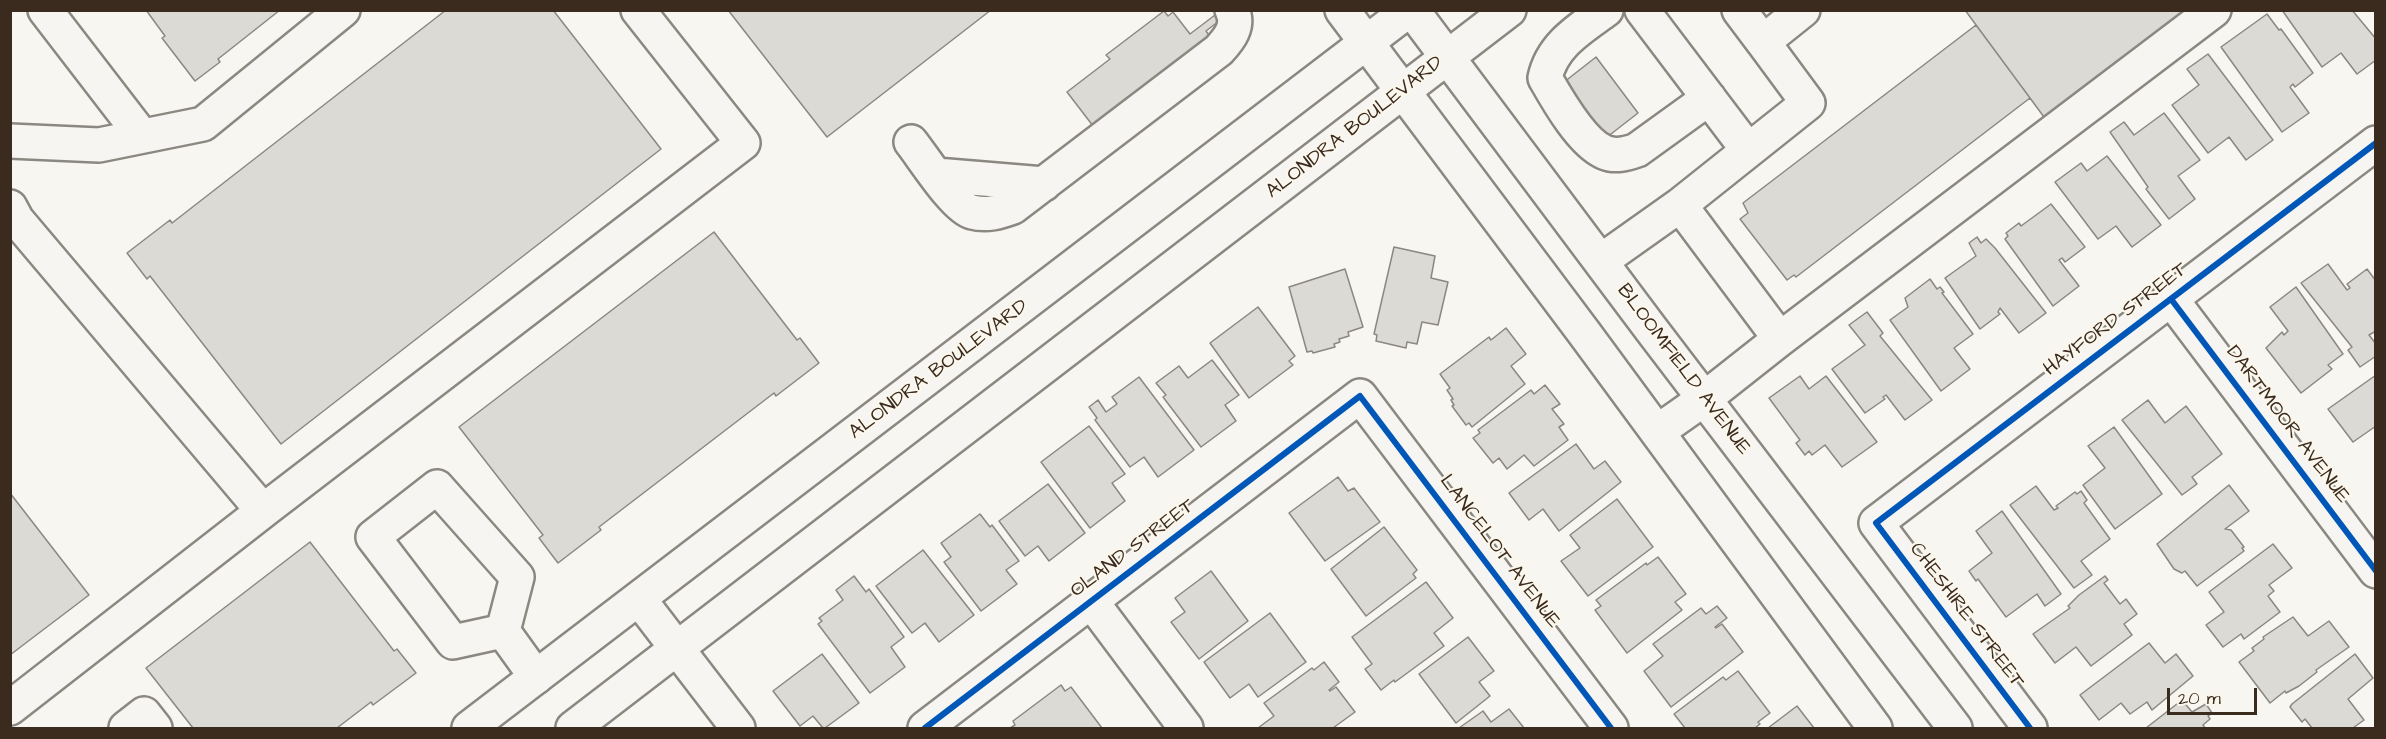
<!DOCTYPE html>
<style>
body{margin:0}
#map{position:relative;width:2386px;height:739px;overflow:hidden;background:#f8f6f0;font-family:"Architects Daughter",sans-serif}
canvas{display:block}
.frame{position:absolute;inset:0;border:12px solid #3b2a1e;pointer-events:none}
.scale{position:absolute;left:2167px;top:688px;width:90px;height:27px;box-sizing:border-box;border:3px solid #3b2a1e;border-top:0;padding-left:8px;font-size:18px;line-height:21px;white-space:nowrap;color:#3b2a1e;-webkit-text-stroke:4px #fbf7ec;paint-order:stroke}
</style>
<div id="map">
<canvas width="2386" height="739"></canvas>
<div class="frame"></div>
<div class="scale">20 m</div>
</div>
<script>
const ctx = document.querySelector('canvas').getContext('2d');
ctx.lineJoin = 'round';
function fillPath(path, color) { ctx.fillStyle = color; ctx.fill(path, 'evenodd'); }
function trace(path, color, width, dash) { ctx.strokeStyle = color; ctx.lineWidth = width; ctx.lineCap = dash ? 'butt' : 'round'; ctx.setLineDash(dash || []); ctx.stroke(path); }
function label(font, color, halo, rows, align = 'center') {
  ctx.font = font + ' "Architects Daughter",sans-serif'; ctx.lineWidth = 4.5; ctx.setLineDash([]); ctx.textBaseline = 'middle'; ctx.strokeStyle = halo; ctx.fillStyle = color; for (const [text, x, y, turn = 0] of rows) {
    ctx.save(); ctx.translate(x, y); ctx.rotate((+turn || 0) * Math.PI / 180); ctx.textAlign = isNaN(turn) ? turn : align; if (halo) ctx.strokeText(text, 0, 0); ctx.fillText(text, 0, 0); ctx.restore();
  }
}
const building = new Path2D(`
 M146,10h134l-62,49 2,3 -25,19 -33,-43 3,-2z
 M446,10h107l108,139 -380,295 -131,-168 -3,3 -20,-26 43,-33 2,3z
 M728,10h263l-164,127z
 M1965,10h220l-141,107z
 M2282,10h70l24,29v21l-19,14 -16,-21 -19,14z
 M1164,11l4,5 5,-4 17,22 29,-22v9l-13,10 6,8 -112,96 -33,-43 43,-33 -4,-4z
 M2267,14l12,16 2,-1 32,44 -18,14 -2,-3 -3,3 19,26 -27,19 -61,-85z
 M1976,25l54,73 -234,179 -2,-2 -7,5 -47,-61 8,-6 -5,-10z
 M2208,54l65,86 -27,20 -17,-23 -21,16 -36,-48 27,-20 -12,-16z
 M1596,57l42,56 -36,28 -43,-55z
 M2164,113l36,47 -22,16 17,23 -26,20 -23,-30 2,-2 -38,-55 14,-10 10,13z
 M2107,156l54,69 -29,22 -16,-21 -18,13 -43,-57 26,-19 6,8z
 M2051,204l34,43 -20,15 -3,-4 -3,2 20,26 -26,20 -48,-67 3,-3 -2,-3 13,-10 2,3z
 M714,232l83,108 3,-2 19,25 -43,33 -2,-3 -175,134 2,3 -43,33 -19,-25 4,-3 -84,-108z
 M1977,237l4,6 5,-4 9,9 51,65 -27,20 -19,-25 -2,4 2,2 -20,15 -35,-51 31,-22 -7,-13z
 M1394,247l41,9 -4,22 17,4 -10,43 -16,-3 -5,22 -10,-2 -1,6 -30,-7 1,-6 -3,-1z
 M2328,264l19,26 3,-2 -3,-4 20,-15 9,12v50l-7,4 7,9v12l-16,11 -12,-17 4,-3 -51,-64z
 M1345,269l18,58 -15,5 1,4 -10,3 1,3 -6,2 1,3 -22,6 -1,-2 -5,1 -18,-65z
 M1930,279l7,10 3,-2 4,5 -2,1 31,41 -19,14 16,21 -29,22 -51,-71 18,-13 -3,-9z
 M2296,287l47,67 -15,11 4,4 -31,24 -35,-45 16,-16 2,3 4,-4 -18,-24z
 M1258,307l37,49 -6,5 4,4 -44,33 -39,-55z
 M1867,312l16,21 -3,3 52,64 -27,20 -19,-25 -3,2 2,2 -20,14 -33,-44 33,-24 -16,-20z
 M1506,328l20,26 -15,12 14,18 -53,43 -3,-4 -3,2 -14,-19 2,-1 -3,-5 2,-1 -6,-9 3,-2 -10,-14 49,-37 2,3z
 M1212,360l27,35 -14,10 11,16 -35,26 -38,-50 3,-2 -10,-12 23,-17 9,12z
 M2376,375v51l-23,16 -25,-33z
 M1800,376l9,13 17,-13 51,66 -35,25 -17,-22 -13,10 -3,-4 -4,4 -9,-12 4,-3 -31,-42z
 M1139,377l55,73 -36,27 -14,-20 -14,10 -35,-47 2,-2 -8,-11 9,-7 8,12 11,-8 -5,-7z
 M1545,385l15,19 -8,5 12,15 -5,3 9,13 -34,26 -10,-11 -17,14 -8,-11 -6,5 -20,-25 7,-5 -2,-3 53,-40 3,4z
 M2148,400l17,23 21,-17 36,48 -30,23 5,7 -15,11 -60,-75z
 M1089,426l36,48 -13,9 13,18 -35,27 -49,-66z
 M2114,427l48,67 -47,35 -32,-44 22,-17 -17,-22z
 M1576,444l18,25 11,-8 16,21 -62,49 -16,-22 -14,11 -20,-27z
 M1338,477l10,14 6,-3 26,34 -55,39 -36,-48z
 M1048,484l37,49 -36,28 -11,-15 -13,10 -26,-35z
 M2229,485l20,26 -24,18 6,1 13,17 -2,1 2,3 -47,35 -12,-15 -3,2 -8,-4 -17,-25z
 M2036,486l18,24 4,-2 -2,-2 19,-14 2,2 4,-3 6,9 -3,3 26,36 -29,22 11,14 -18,13 -64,-83z
 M10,493l79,102 -79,60z
 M1617,499l36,48 -65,49 -27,-35 19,-13 -10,-13z
 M2002,511l59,83 -16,12 -8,-12 -31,23 -28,-38 -2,2 -7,-10 23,-18 -16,-22z
 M980,514l10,13 2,-2 27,36 -13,9 11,14 -36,27 -37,-49 7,-5 -10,-14z
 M1384,527l33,43 -4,4 3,4 -50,38 -35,-47z
 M310,542l84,109 3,-2 19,24 -43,32 -2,-3 -34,26h-144l-47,-60z
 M2273,544l19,24 -23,17 5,6 -6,5 12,16 -36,27 -3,-5 -18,13 -17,-22 18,-13 -15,-20z
 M923,550l51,65 -35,27 -14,-19 -13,10 -36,-47z
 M1658,557l28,37 -11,8 7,8 -55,43 -32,-43 6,-4 -5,-6 50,-37 1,2z
 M1211,571l37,50 -49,38 -28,-37 14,-10 -10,-14z
 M854,576l12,16 3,-3 35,48 -13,10 14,20 -35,26 -52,-69 4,-3 -3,-3 24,-18 -7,-10z
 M2105,576l3,4 -4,3 16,21 6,-5 11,15 -13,10 8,11 -41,31 -15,-19 -21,16 -22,-29 37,-26 -2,-2 11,-11z
 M1426,582l27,36 -19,15 10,13 -49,36 -1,-2 -13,10 -16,-21 7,-5 -20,-27z
 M1717,606l10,12 -12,9 1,1 6,-4 21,28 -72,55 -27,-36 19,-15 -10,-12 48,-36 5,6z
 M1270,613l36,49 -48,35 -9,-13 -19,14 -26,-36z
 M2293,617l15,19 21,-15 20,26 -33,23 1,2 -18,14 -13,7 -1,-2 -15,12 -31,-41 15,-11 -2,-3 12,-9 -1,-2z
 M1468,637l26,34 -15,11 11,14 -34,27 -37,-49z
 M2149,643l16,20 11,-9 17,22 -41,34 -5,-8 -17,12 -9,-11 -22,17 -19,-25z
 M822,654l37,49 -34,25h-2l-10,-12 -13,10 -27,-35z
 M2355,654l18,24 -25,21 16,21 -11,8h-41l-7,-9 -3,3 -12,-15 2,-3z
 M1324,662l15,20 -10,8 1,1 6,-4 19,25 -22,16h-75l16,-12 -10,-13 48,-35 2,2z
 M1738,671l32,42 -12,9 2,2 -5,4h-70l-11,-14 49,-37 3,3z
 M1061,685l4,6 6,-4 31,41h-92l5,-3 -2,-4z
 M2182,700l10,12 14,-8 6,9 -4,3 2,3 -7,6 2,3h-59z
 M1797,706l17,22h-46z
 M1509,709l15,19h-65l24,-17 8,11z`);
const minor = new Path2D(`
 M45,10l97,126
 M1606,10c-26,19 -54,35 -61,68 12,21 36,64 59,74 11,5 22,2 33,-2l72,-52
 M1642,10l106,140
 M1739,10l24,32
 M1803,10l-40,32 45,61 -128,102 100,134 434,-329
 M10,141l89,4 104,-21 140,-114
 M911,142c12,15 44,66 61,70 15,4 27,0 41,-5l206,-157c10,-11 21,-24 13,-40
 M936,175l108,9
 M10,207l7,13 246,291 480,-368 -105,-133
 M1601,261l79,-56
 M2171,299l205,272
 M1704,399l76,-60
 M639,599l99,129
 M1091,601l95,127
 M503,631l-50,11 -80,-105 64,-50 80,90 -14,54 33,46
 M10,708l253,-197
 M126,728l18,-14 11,14
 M925,728l435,-332 251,332
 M2030,728l-154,-205 500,-380`);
const major = new Path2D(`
 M1342,10l243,324 290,394
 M1412,10l239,319 304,399
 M1657,432l47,-33
 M469,728l940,-718
 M573,728l936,-718`);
const cycleway = new Path2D(`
 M2171,299l205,272
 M925,728l435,-332 251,332
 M2030,728l-154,-205 500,-380`);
const streetNames = [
 ["ALONDRA BOULEVARD",1355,128,-38],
 ["HAYFORD STREET",2116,320,-37],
 ["ALONDRA BOULEVARD",939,370,-37],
 ["BLOOMFIELD AVENUE",1683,370,53],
 ["DARTMOOR AVENUE",2287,425,53],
 ["OLAND STREET",1133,549,-37],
 ["LANCELOT AVENUE",1499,552,53],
 ["CHESHIRE STREET",1966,616,53]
];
fillPath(building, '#dcdad5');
trace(building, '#8b8781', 1.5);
trace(minor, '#8b8781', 38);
trace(major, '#8b8781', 38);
trace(minor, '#f6f5f1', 33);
trace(major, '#f6f5f1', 33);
trace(cycleway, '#0057b8', 6);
label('20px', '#3b2a1e', '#fbf7ec', streetNames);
</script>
